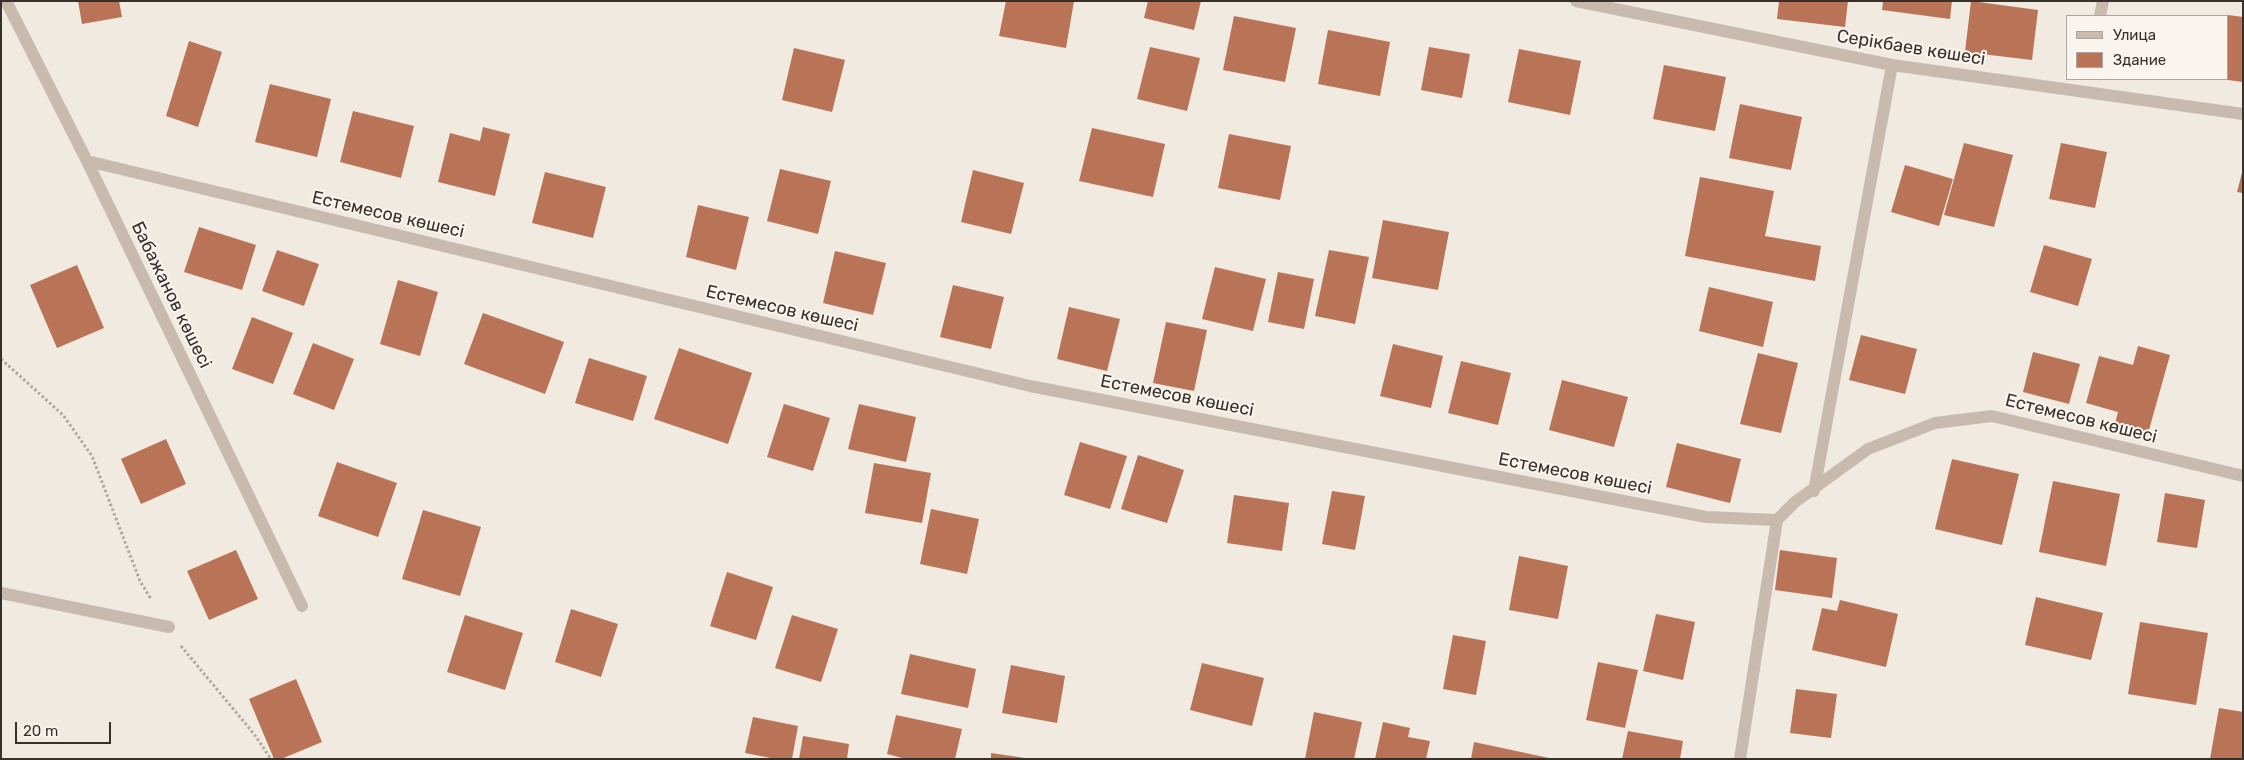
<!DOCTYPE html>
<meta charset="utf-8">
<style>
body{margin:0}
#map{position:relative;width:2244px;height:760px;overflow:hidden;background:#f1eae1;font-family:Rubik,sans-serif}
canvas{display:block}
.frame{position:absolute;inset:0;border:2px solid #37302b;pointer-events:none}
.legend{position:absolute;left:2066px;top:15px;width:162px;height:65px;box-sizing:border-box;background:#f9f4ed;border:1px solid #aba69f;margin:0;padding:6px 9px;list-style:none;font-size:15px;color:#37302b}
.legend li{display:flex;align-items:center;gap:10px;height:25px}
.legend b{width:25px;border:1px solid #aba69f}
.scale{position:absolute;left:15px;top:722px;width:96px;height:22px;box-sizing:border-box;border:2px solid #37302b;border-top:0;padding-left:6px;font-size:15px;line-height:18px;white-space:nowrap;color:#37302b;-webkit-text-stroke:4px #f9f4ed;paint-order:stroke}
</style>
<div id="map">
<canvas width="2244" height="760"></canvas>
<div class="frame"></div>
<ul class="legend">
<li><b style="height:6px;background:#c8bbae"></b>Улица</li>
<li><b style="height:14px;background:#b97356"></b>Здание</li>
</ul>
<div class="scale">20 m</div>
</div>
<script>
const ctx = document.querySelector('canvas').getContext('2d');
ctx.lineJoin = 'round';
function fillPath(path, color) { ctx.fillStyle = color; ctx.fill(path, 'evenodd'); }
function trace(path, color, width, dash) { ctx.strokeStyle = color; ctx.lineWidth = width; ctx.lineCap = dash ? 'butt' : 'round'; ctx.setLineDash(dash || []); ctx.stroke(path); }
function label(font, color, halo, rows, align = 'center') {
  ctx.font = font + ' Rubik,sans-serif'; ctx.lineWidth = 4; ctx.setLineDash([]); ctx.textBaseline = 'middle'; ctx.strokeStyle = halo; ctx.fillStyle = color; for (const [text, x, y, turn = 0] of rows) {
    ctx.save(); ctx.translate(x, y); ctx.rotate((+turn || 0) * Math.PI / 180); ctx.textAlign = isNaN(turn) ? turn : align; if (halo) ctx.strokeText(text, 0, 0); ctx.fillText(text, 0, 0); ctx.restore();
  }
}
const building = new Path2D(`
 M78,1h41l3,16 -40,7z
 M1006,1h68l-8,47 -67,-12z
 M1148,1h53l-7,29 -50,-12z
 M1779,1h69l-3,26 -68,-8z
 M1883,1h69l-2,18 -68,-9z
 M1971,1l67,9 -6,50 -67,-8z
 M2228,15l15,2v65l-15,-2z
 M1234,16l62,12 -11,54 -62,-12z
 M1328,30l62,12 -10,54 -62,-12z
 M189,41l33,11 -24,75 -32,-11z
 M1150,47l50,11 -13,53 -50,-12z
 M1429,47l41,7 -8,44 -41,-8z
 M794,48l51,12 -13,52 -50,-12z
 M1519,49l62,12 -11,54 -62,-13z
 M1664,65l62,12 -11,54 -62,-12z
 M270,84l61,15 -14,58 -62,-15z
 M1740,104l62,13 -11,53 -62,-12z
 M353,111l61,15 -13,52 -61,-16z
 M483,127l27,7 -15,62 -57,-14 12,-49 30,8z
 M1092,128l73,16 -12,53 -74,-16z
 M1229,134l62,12 -11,54 -62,-12z
 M1964,143l49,12 -19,72 -50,-12z
 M2061,143l46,9 -12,56 -46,-9z
 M1905,165l48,14 -14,47 -48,-14z
 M780,169l51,12 -13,53 -51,-13z
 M2243,169v24l-6,-1z
 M973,170l51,13 -13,51 -50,-12z
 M545,172l61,15 -13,51 -61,-15z
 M1700,177l74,14 -9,45 56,10 -6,35 -130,-25z
 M698,205l51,12 -13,53 -50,-13z
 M1383,220l66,12 -11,58 -66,-12z
 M199,227l57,18 -14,45 -58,-18z
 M2044,245l48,14 -14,47 -48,-14z
 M277,250l42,14 -15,42 -42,-15z
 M1329,250l40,7 -14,67 -40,-8z
 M835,251l51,12 -13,52 -50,-12z
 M77,265l27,63 -47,20 -27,-63z
 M1215,267l51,12 -13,52 -51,-12z
 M1278,272l36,7 -10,50 -36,-7z
 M398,280l40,12 -18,64 -40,-12z
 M953,285l51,12 -13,52 -51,-12z
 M1709,287l64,15 -10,45 -64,-16z
 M1069,307l51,12 -13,52 -50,-12z
 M483,313l81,29 -19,52 -81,-30z
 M252,317l41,16 -20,51 -41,-15z
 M1166,322l41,8 -13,61 -41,-8z
 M1861,335l56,14 -12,45 -56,-14z
 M313,343l41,16 -20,51 -41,-16z
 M1393,344l50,12 -12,52 -51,-12z
 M2138,346l32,9 -23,82 -33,-9 4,-16 -32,-9 13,-47 34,9z
 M679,348l73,25 -24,71 -74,-25z
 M2033,352l47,12 -11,40 -46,-12z
 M1758,353l40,10 -17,70 -41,-9z
 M589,358l58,18 -14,45 -58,-18z
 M1461,361l50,12 -13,52 -50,-12z
 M1562,380l66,17 -14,50 -65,-17z
 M784,404l46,14 -17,53 -46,-14z
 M859,404l57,13 -10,45 -58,-13z
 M166,439l20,45 -45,20 -20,-45z
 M1080,442l47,14 -17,53 -46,-14z
 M1677,443l64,16 -11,44 -64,-16z
 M1138,455l46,15 -17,53 -46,-14z
 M1952,459l67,15 -17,71 -67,-16z
 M337,462l60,21 -19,54 -60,-21z
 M874,463l57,10 -9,50 -57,-10z
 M2053,481l67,13 -14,72 -67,-14z
 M1332,491l33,5 -10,54 -33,-6z
 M2165,493l40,7 -8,48 -40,-6z
 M1234,495l55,8 -7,48 -55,-8z
 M931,509l48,10 -12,55 -47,-10z
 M423,510l58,17 -21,69 -58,-17z
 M236,550l22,49 -49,21 -22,-49z
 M1780,550l57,8 -5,40 -57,-8z
 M1519,556l49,10 -10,53 -49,-9z
 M727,572l46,15 -17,53 -46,-14z
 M2036,597l67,16 -12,47 -66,-15z
 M1840,600l58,14 -12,53 -74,-17 10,-42 15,3z
 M571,609l47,15 -17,53 -46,-15z
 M1656,614l39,8 -12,58 -40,-9z
 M465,615l58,18 -18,57 -58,-18z
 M792,615l46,14 -17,53 -46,-14z
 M2140,622l68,11 -12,72 -68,-11z
 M1453,635l33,6 -10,54 -33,-6z
 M910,654l66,15 -8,39 -67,-14z
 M1598,662l40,8 -13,58 -39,-8z
 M1202,663l62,15 -12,48 -62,-16z
 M1011,665l54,11 -8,47 -55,-10z
 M296,679l26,63 -41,17h-7l-25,-60z
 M1796,689l41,5 -6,44 -41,-5z
 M2219,708l24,4v47h-33z
 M1314,712l48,10 -8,37h-49z
 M896,715l66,14 -7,30h-49l-19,-5z
 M753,717l45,9 -6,33h-16l-31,-6z
 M1383,722l27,6 -2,9 22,4 -4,18h-51z
 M1628,731l55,10 -3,18h-58z
 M803,736l46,8 -2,15h-48z
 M1474,742l75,16v1h-78z
 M991,753l34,5v1h-34z`);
const path = new Path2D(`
 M1,359l62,56 29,41 48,125 11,18
 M181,646l73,88 17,25`);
const lane = new Path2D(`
 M1,593l168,34`);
const street = new Path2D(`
 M6,1l81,160 215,445
 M1576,1l316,64 351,49
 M2100,16l3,-15
 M87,161l943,225 676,131 71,3 18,-18 73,-53 67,-26 57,-7 251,60
 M1814,491l78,-426
 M1740,759l37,-239`);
const streetNames = [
 ["Серікбаев көшесі",1911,48,9],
 ["Естемесов көшесі",388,215,13],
 ["Бабажанов көшесі",171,295,64],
 ["Естемесов көшесі",782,309,13],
 ["Естемесов көшесі",1177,396,11],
 ["Естемесов көшесі",2081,419,14],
 ["Естемесов көшесі",1575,474,11]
];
fillPath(building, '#b97356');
trace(path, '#b4a598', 3, [2.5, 2.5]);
trace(lane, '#c8bbae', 12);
trace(street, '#c8bbae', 12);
label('18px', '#37302b', '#f9f4ed', streetNames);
</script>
